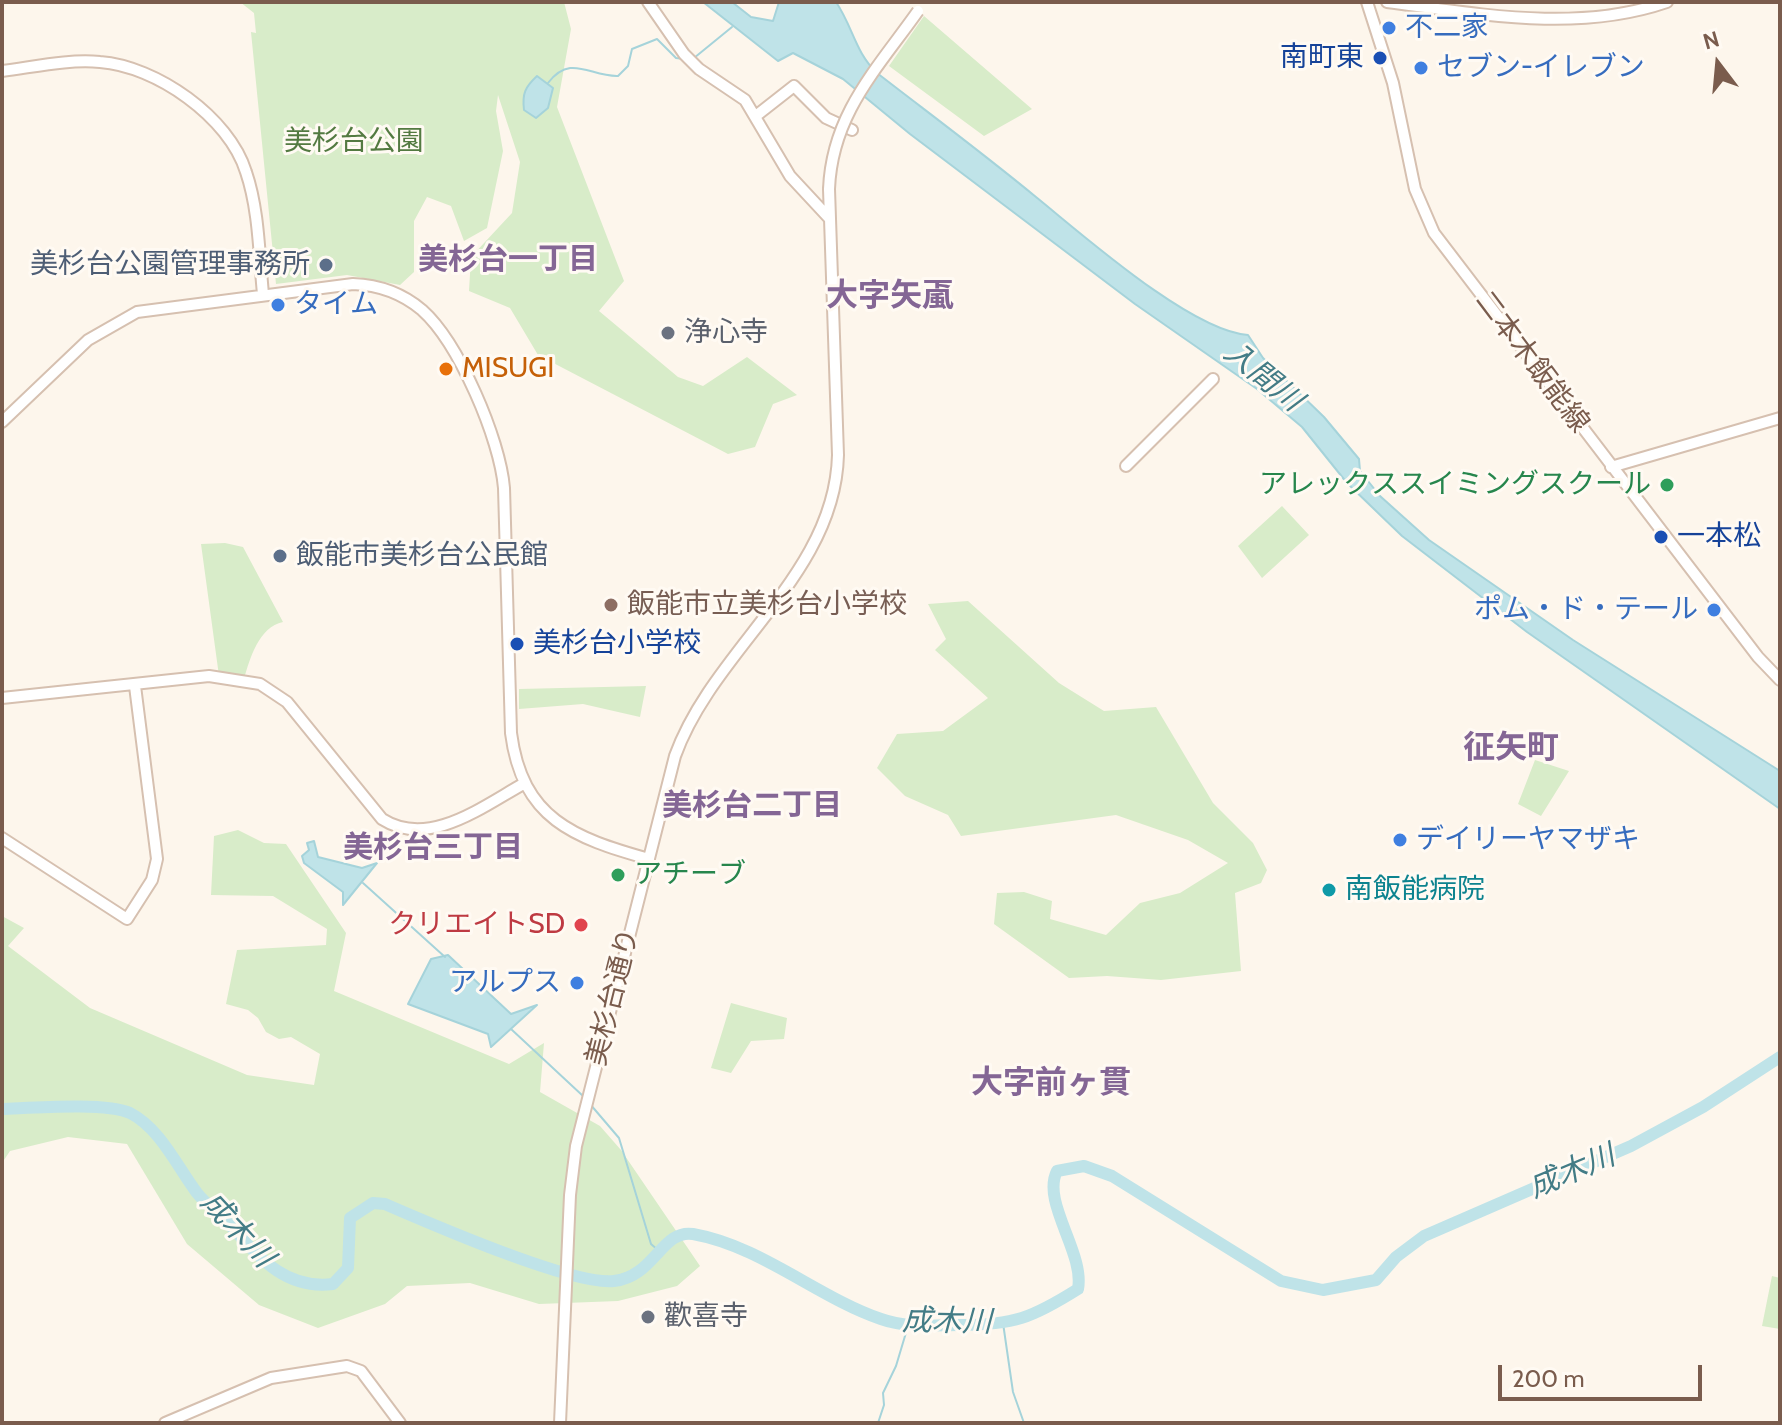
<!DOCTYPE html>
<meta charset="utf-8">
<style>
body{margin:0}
#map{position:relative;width:1782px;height:1425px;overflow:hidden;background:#fdf6ec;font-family:Cabin,sans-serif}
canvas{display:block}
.frame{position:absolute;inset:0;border:4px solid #7a5c4d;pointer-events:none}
.north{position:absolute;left:1678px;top:24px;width:80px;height:80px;-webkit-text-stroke:6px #fffaf3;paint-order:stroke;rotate:344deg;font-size:22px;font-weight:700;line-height:32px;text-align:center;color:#7a5c4d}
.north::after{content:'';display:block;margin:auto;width:28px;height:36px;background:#7a5c4d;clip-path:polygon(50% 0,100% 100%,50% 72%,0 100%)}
.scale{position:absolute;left:1498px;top:1365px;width:204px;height:36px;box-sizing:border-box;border:4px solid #7a5c4d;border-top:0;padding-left:10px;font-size:24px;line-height:28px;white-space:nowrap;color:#7a5c4d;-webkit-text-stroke:6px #fffaf3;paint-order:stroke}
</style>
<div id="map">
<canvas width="1782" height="1425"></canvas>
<div class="frame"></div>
<div class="north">N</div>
<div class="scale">200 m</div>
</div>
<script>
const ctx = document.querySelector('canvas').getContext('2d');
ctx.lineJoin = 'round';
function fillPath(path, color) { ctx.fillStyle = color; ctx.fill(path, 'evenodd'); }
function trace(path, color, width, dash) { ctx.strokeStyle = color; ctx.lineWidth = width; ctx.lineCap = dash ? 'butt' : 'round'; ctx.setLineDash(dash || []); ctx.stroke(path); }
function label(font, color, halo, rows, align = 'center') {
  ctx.font = font + ' Cabin,"Noto Sans JP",sans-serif'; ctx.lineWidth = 6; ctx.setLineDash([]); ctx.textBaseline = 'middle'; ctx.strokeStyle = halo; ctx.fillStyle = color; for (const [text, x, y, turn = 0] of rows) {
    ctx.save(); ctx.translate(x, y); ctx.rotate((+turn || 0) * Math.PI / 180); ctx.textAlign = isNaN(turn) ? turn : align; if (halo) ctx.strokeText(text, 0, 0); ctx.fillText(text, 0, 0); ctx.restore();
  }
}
const green = new Path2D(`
 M240,2h324l7,27 -14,78 67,174 -25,30 79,66 25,9 44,-29 50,38 -24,9 -18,43 -27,7 -190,-99 -28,-47 -41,-17 2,-34 41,-44 8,-51 -22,-67 -2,16 7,40 -16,77 -23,13 -13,-35 -24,-9 -13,24v51l-14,13 -53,-10 -71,9 -25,-252 5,1 -2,-20z
 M924,16l108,93 -48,27 -95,-70z
 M1282,506l27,29 -47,43 -24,-32z
 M225,543l18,4 40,75c-24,5 -33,36 -39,57l-25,-3 -18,-132z
 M968,601l91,82 45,28 52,-4 57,96 40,40 14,27 -6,13 -26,10 6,78 -80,9 -54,-4 -38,2 -75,-54 3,-31 27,-1 28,9 -2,18 56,16 34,-32 40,-10 48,-30 -40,-23 -72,-25 -155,21 -13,-21 -43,-19 -28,-28 20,-34 46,-3 45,-33 -53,-48 11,-11 -18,-35z
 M646,686l-6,31 -57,-13 -64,5v-20z
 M1535,760l34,11 -28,45 -23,-12z
 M238,830l26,13 22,1 60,89 -12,58 175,73 35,-21 -4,49 60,34 21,24 79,116 -23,20 -59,15 -79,3 -69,-21 -63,3 -22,18 -67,24 -59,-23 -72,-61 -60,-100 -59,-7 -58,14 -8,12v-247l22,12 -16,18 82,62 157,67 67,10 6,-31 -29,-17 -12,2 -13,-7 -8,-14 -10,-8 -22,-6 11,-54 89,-5 1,-16 -54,-33 -62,-1 3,-59z
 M731,1003l56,15 -3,21 -33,2 -20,32 -20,-5z
 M1772,1276l8,2v51l-18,-3z`);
const water = new Path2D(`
 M703,2h29l19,15 22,4 6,-19h57c17,25 19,50 41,71 53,41 107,81 159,124 47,38 155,134 212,138l15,23 61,59 35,42 1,12 20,25 49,44 144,100 207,131v38l-253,-177 -125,-96 -55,-53 -45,-56 -45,-38 -122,-85 -225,-170 -67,-55 -50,-26 -15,8z
 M537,76l16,12 -5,20 -12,10 -12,-8c-2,-16 1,-23 13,-34z
 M314,841l4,16 44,11 15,-5 -34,42v-13l-39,-29 -2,-7 7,-6 -2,-7z
 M448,955l63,59 26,-9 -46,42 -3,-13 -80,-30 23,-45z`);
const stream = new Path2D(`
 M694,58l38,-31
 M548,83c23,-30 42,-6 70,-7l10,-10 4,-17 25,-10 19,19 8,1
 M363,883l82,74
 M511,1029l72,67
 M590,1104l29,34 32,106 8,7
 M1003,1323l10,69 11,31
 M878,1423l6,-18 -1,-12 13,-27 12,-40`);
const river = new Path2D(`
 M2,1109c29,-1 104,-7 128,4 30,15 48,55 67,80 9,11 21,20 31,30 30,33 56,67 105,61l15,-16 2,-50 23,-15 12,1c44,19 188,82 229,77 40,-4 48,-52 79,-47 68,12 124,63 188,85 25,9 52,6 78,6 55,0 73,-7 119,-36 7,-36 -37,-87 -21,-118l27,-5 28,10 169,105 42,9 53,-10 20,-23 28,-21 207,-90 72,-39 77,-50`);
const secondary = new Path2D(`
 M648,2l36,52 15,15 46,31 45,76 40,43
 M1367,2l26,81 22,106 19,44 324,424 22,23
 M1387,2c93,12 190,31 280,0
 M2,71c32,-4 66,-12 98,-9 56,4 129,55 146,110 13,38 13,82 17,122
 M757,115l37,-29 32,32 26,12
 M2,422l86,-82 49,-28 216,-28c27,1 49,9 69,26 37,33 78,129 82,178l7,245c11,86 63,105 138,126
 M1126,466l87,-87
 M1611,467l169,-49
 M2,698l207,-22 51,8 27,18 95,117c47,30 101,-13 143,-36
 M2,838l125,81 25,-39 5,-21 -22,-173
 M165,1423l106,-45 76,-12 14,5 39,52
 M560,1423l10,-228 6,-49 99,-390c39,-108 160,-181 163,-301l-9,-266`);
const secondaryBridge = new Path2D(`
 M829,189c3,-75 48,-120 89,-178`);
const markers = [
 [1389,28,8,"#3f7fe0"],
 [1380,58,8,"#1a4fb4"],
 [1421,68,8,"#3f7fe0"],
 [326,265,8,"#5c6f8a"],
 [278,305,8,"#3f7fe0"],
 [668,333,8,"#6b7280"],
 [446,369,8,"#e8710a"],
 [1667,485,8,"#2e9e5b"],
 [1661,537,8,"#1a4fb4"],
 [280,556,8,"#5c6f8a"],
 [611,605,8,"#8d6e63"],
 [1714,610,8,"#3f7fe0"],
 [517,644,8,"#1a4fb4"],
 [1400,840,8,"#3f7fe0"],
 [618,875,8,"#2e9e5b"],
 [1329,890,8,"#0f9aa8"],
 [581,925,8,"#e0444e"],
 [577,983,8,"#3f7fe0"],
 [648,1317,8,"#6b7280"]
];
const shopNames = [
 ["不二家",1405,28],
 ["セブン-イレブン",1437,68],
 ["タイム",294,305],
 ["ポム・ド・テール",1698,610,"right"],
 ["デイリーヤマザキ",1416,840],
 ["アルプス",561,983,"right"]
];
const transitNames = [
 ["南町東",1364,58,"right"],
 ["一本松",1677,537],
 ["美杉台小学校",533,644]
];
const parkNames = [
 ["美杉台公園",354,142]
];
const serviceNames = [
 ["美杉台公園管理事務所",310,265],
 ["飯能市美杉台公民館",296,556,"left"]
];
const worshipNames = [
 ["浄心寺",684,333],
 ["歡喜寺",664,1317]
];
const streetNames = [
 ["二本木飯能線",1532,362,53],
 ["美杉台通り",613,997,-76]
];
const foodNames = [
 ["MISUGI",462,369]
];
const leisureNames = [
 ["アレックススイミングスクール",1651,485],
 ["アチーブ",634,875,"left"]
];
const educationNames = [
 ["飯能市立美杉台小学校",627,605]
];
const cultureNames = [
 ["南飯能病院",1345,890]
];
const healthNames = [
 ["クリエイトSD",565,925]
];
const neighbourhoodNames = [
 ["美杉台一丁目",508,260],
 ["美杉台二丁目",752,806],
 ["美杉台三丁目",433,848]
];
const waterNames = [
 ["入間川",1263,377,39],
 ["成木川",1572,1172,-23],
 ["成木川",237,1230,47],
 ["成木川",947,1322,1]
];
const quarterNames = [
 ["大字矢颪",890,297],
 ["征矢町",1511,749],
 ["大字前ヶ貫",1051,1084]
];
fillPath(green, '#d8ecc9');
fillPath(water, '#bfe3e8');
trace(water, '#a5d3da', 2);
trace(stream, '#a5d3da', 2);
trace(river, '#bfe3e8', 12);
trace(secondary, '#d6c0b0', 14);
trace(secondary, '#fff', 10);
trace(secondaryBridge, '#d6c0b0', 14, []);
trace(secondaryBridge, '#fff', 10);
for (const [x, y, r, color] of markers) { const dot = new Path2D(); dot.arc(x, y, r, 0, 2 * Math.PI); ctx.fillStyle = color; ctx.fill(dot); trace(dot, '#fffaf3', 3); }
label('28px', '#366cbe', '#fffaf3', shopNames, 'left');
label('28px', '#164399', '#fffaf3', transitNames, 'left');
label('28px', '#537a41', '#fffaf3', parkNames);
label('28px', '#4e5e75', '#fffaf3', serviceNames, 'right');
label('28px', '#5b616d', '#fffaf3', worshipNames, 'left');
label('28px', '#7a5c4d', '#fffaf3', streetNames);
label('28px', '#c56008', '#fffaf3', foodNames, 'left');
label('28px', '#27864d', '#fffaf3', leisureNames, 'right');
label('28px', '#785e54', '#fffaf3', educationNames, 'left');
label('28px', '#0d838f', '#fffaf3', cultureNames, 'left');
label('28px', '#be3a42', '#fffaf3', healthNames, 'right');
label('bold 30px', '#846695', '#fffaf3', neighbourhoodNames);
label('italic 30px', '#437c86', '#fffaf3', waterNames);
label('bold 32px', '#846695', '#fffaf3', quarterNames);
</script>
